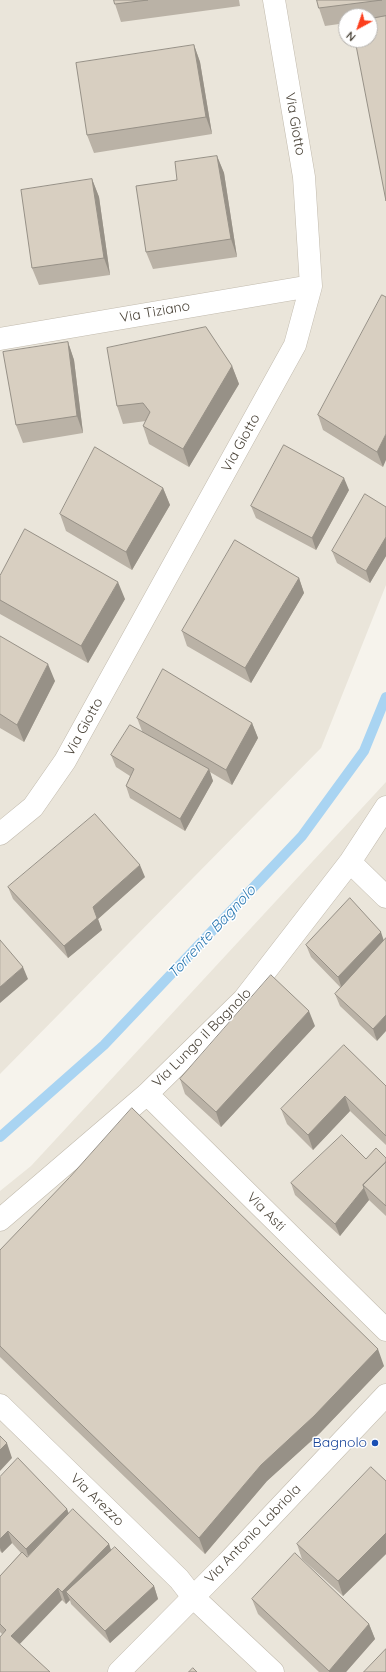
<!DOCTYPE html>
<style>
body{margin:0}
#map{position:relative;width:386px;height:1672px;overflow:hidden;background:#f6f3ec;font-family:Quicksand,sans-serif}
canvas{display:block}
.north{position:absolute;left:338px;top:8px;width:40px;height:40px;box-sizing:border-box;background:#fff;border:1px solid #b7b4b0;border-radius:50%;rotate:220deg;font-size:11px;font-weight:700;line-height:16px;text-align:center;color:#4b4439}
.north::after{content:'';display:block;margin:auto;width:14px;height:18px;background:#fc3f1d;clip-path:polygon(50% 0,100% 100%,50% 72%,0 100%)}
</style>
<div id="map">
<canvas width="386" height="1672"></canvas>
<div class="north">N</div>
</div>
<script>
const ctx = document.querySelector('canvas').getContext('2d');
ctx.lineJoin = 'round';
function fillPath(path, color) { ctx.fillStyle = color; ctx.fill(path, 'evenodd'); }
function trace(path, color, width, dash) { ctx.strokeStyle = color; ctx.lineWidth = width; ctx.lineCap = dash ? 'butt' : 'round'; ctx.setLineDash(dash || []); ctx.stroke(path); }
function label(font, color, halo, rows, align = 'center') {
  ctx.font = font + ' Quicksand,sans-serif'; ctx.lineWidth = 3; ctx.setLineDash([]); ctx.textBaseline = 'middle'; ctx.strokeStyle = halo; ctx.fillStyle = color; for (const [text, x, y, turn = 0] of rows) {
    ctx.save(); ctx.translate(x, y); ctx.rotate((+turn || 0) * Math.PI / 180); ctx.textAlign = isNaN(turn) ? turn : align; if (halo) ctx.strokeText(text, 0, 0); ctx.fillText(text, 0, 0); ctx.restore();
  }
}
const residential = new Path2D(`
 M0,0h386v585l-65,163 -321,326zM346,16h24v24h-24z
 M386,782v890h-386v-481l31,-25z`);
const stream = new Path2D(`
 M0,1137l104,-92 198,-209 62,-85 22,-54`);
const minor = new Path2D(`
 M0,339l311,-53
 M0,834l33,-27 32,-46 230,-416 16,-59 -7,-109 -30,-177
 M350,862l36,35
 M147,1094l239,236
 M0,1220l147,-126 97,-95 106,-137 36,-55
 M0,1405l179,174 14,18 80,75`);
const tertiary = new Path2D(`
 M119,1672l108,-109 159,-168`);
const wall = new Path2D(`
 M114,0h125l1,6 -119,16 -6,-18z
 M317,0h69v201l-16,-161v-24h-24v7l-21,3 -6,-18z
 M194,45l6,17 12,72 -118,19 -7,-18z
 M217,156l7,17 13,84 -84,12 -7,-17 31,-72z
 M92,179l7,18 11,78 -71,10 -7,-17z
 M386,297l-3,170 -60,-37 -5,-15z
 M68,342l6,18 9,73 -60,10 -7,-18z
 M232,366l7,18 -50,83 -40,-23 -6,-18 3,-5 -23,3 -6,-18z
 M163,488l7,17 -38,65 -66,-39 -6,-17z
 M349,490l-33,60 -60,-32 -5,-12z
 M386,507v49l-16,27 -33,-20 -5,-12z
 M0,576l125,23 -37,64 -88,-49z
 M299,578l5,15 -53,90 -64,-37 -5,-15z
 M0,636l55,45 -31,61 -24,-14z
 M137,718l115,5 6,15 -26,47 -22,-13 3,9 -28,50 -55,-33 -4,-12 4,-10 -14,-9 -5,-12 31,-24z
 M145,877l-47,42 4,11 -34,28 -55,-59 -5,-12z
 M350,898l27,143 -37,-35 -5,-12 6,-6 -30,-31 -5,-12z
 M315,1026l-94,101 -36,-33 -5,-15z
 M386,1086v59l-36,-34 -37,39 -26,-26 -6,-15z
 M386,1158v58l-17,-16 -29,36 -45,-41 -4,-12 75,-24z
 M0,1250l384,116 -64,67 -53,48 -62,73 -205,-197z
 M0,1477l67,32 2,5 40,30 2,7 43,35 4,13 -48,44 -39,-39 -1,-4 -4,4 -4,-4 -60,34 -2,-2v-56l21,-23 -9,-10 -10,10 -2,-2z
 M386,1481v73l-43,42 -41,-37 -5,-15z
 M252,1599l117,25 6,15 -29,33h-27l-61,-58z`);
const shadedWall = new Path2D(`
 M194,45l6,17 12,72 -6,-17z
 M217,156l7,17 13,84 -6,-18z
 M92,179l7,18 11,78 -6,-17z
 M68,342l6,18 9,73 -6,-17z
 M232,366l7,18 -50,83 -6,-18z
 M386,434v26l-3,7 -6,-15z
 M344,478l5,12 -33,60 -4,-12z
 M163,488l7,17 -38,65 -6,-18z
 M386,537v19l-16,27 -4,-12z
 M299,578l5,15 -53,90 -6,-15z
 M118,582l7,17 -37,64 -7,-17z
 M48,664l7,17 -31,61 -7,-17z
 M252,723l6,15 -26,47 -6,-15z
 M209,769l4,12 -28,50 -5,-12z
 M140,865l5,12 -47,42 4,11 -34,28 -4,-12 29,-39z
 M381,932l4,12 -43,45 -4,-12z
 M23,967l5,12 -28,24v-16z
 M309,1011l6,15 -94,101 -5,-15z
 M386,1015v16l-9,10 -4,-12z
 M345,1096l5,15 -37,39 -5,-15z
 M364,1188l5,12 -29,36 -5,-12z
 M378,1349l6,17 -64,67 -53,48 -62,73 -6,-16 62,-73z
 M7,1443l5,15 -12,13v-21z
 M67,1509l4,12 -41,41 -4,-13z
 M8,1531l4,12 -10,10 -2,-5v-9z
 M386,1533v21l-43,42 -5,-15z
 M109,1544l4,12 -47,36 4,8 -4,4 -4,-12z
 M154,1586l4,13 -48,44 -5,-12z
 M58,1588l4,12 -46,48 -5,-12z
 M369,1624l6,15 -29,33h-17v-1z`);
const building = new Path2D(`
 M114,0h34l-33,4z
 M317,0h65l-63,8z
 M386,16v185l-31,-161h15v-21z
 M194,45l12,72 -119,18 -11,-72z
 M217,156l14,83 -85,13 -10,-66 41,-6 -2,-18z
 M92,179l12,79 -72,10 -11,-78z
 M382,295l4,2v137l-9,18 -59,-37z
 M206,327l26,39 -49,83 -40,-23 7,-14 -7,-9 -26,3 -10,-58z
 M68,342l9,74 -61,9 -13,-73z
 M284,445l60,33 -32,60 -61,-32z
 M95,447l68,41 -37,64 -66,-38z
 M365,494l21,13v30l-20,34 -34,-20z
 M25,529l93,53 -37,64 -81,-46v-24z
 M235,540l64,38 -54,90 -63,-37z
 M0,636l48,28 -31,61 -17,-11z
 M163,669l89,54 -26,47 -89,-52z
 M130,725l79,44 -29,50 -54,-33 8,-17 -23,-14z
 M95,814l45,51 -47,42 4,11 -33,28 -56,-59z
 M350,898l31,34 -43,45 -32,-32z
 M386,938v77l-13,14 -38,-35z
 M0,940l23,27 -23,20z
 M271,975l38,36 -93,101 -36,-33z
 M344,1045l42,41v50l-41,-40 -37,39 -27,-26z
 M132,1108l246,241 -64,67 -53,49 -62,73 -199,-192v-96l69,-72z
 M342,1135l24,24 10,-11 10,10v4l-23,23 1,3 -29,36 -44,-41z
 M386,1162v44l-23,-21z
 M0,1436l7,7 -7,7z
 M18,1458l49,51 -41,40 -18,-18 -8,8v-62z
 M371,1467l15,14v52l-48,48 -41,-37z
 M73,1509l36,35 -47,48 -4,-4 -47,48 39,36h-50v-35l6,-7 -6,-6v-48l22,-24 5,5z
 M115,1547l39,39 -49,45 -39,-39z
 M295,1553l74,71 -40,47 -77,-72z
 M386,1649v23h-22z
 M193,1668l4,4h-8z`);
const markers = [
 [375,1443,4,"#1a4fb4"]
];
const streetNames = [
 ["Via Giotto",295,124,80],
 ["Via Tiziano",155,312,-10],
 ["Via Giotto",241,443,-61],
 ["Via Giotto",84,727,-61],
 ["Via Lungo il Bagnolo",202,1038,-45],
 ["Via Asti",266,1212,45],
 ["Via Arezzo",97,1500,44],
 ["Via Antonio Labriola",253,1534,-46]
];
const transitNames = [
 ["Bagnolo",367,1443]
];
const waterNames = [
 ["Torrente Bagnolo",212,932,-47]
];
fillPath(residential, '#eae5da');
trace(stream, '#a9d4f2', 10);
trace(minor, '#c2bbae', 23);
trace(tertiary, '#c2bbae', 23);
trace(minor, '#fff', 22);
trace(tertiary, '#fff', 22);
fillPath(wall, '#bab2a6');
fillPath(shadedWall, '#979187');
fillPath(building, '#d8cfc1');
trace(building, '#979187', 1);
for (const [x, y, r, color] of markers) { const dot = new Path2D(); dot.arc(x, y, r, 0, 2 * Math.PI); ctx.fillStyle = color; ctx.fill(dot); trace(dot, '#fff', 1.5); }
label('14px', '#4b4439', '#fff', streetNames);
label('14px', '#164399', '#fff', transitNames, 'right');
label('italic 15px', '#2e7ab2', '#fff', waterNames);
</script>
